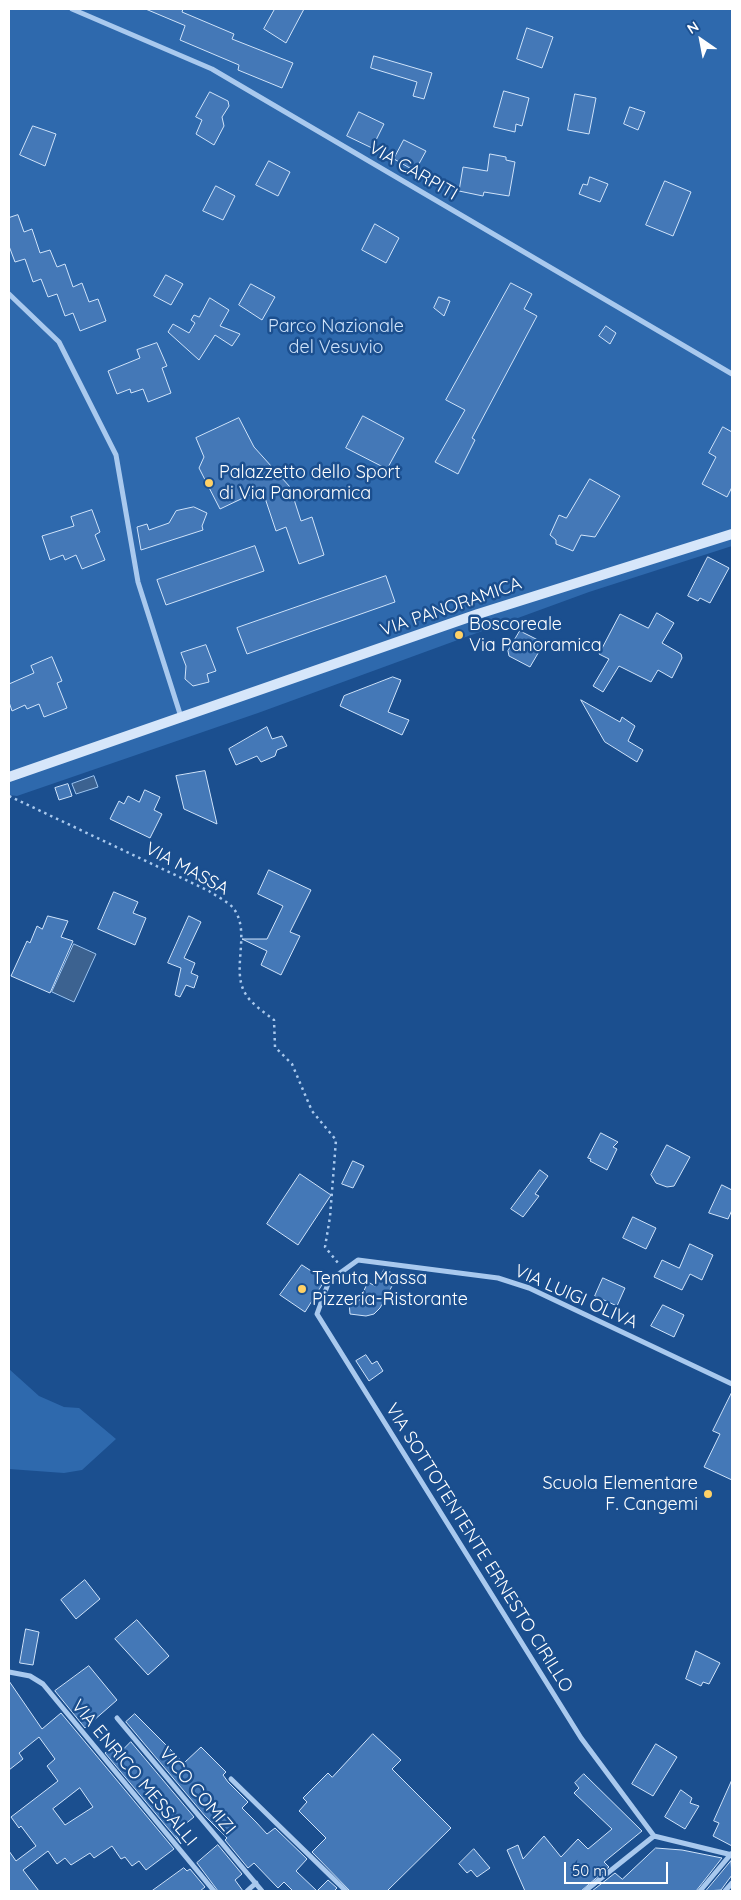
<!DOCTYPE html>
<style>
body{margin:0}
#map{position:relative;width:741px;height:1900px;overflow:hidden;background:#1b4f8f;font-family:Quicksand,sans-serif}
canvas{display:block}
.frame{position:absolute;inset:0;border:10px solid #fff;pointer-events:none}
.north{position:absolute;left:676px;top:15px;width:50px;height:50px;-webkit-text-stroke:4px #1b4f8f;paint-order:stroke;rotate:327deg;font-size:14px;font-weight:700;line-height:20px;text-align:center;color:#fff}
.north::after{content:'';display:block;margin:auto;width:18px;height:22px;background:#fff;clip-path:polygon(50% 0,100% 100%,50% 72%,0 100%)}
.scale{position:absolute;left:564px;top:1862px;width:104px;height:22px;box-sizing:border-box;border:2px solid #fff;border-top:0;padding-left:6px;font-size:15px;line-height:18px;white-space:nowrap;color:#fff;-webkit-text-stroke:4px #1b4f8f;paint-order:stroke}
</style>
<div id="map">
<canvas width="741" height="1900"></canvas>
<div class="frame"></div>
<div class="north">N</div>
<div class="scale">50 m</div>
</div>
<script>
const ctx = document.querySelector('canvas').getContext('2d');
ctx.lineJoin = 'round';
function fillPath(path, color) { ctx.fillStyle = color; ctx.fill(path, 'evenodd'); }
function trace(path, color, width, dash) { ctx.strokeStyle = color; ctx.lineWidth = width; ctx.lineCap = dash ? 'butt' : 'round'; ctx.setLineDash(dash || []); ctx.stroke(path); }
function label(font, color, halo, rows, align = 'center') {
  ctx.font = font + ' Quicksand,sans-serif'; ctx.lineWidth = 5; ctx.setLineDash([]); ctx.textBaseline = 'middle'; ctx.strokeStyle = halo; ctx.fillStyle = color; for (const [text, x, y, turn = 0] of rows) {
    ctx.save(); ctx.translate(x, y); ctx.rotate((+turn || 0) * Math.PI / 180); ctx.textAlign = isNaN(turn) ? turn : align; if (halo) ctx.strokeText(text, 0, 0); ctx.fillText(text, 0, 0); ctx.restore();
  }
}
const green = new Path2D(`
 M9,9h723v537l-143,46 -331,121 -241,83 -8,-1z
 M9,1369l30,27 25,11 15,1 37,31 -34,31 -18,3 -55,-4z`);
const water = new Path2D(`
 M94,776l4,11 -22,7 -4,-10z
 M74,944l22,10 -22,48 -22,-10z`);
const building = new Path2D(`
 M146,9h37l-1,3 52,22 -2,5 61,24 -11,25 -44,-18 1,-5 -59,-25 5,-14z
 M275,9h29l-18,34 -22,-14z
 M527,28l26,9 -11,31 -25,-9z
 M374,56l58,17 -8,26 -11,-3 4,-14 -46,-14z
 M504,91l25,7 -7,28 -6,-2 -1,8 -21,-5z
 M210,92l18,9 1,5 -7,11 2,9 -10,19 -18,-11 6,-14 -6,-3z
 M575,94l21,4 -7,36 -21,-4z
 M630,107l15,5 -7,18 -14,-6z
 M359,112l25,12 -12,24 -25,-12z
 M33,126l23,8 -11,32 -25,-11z
 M404,140l22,11 -11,20 -21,-12z
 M490,154l16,3v3l9,2 -6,34 -25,-4 -1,4 -24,-5 4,-24 24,4z
 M269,161l21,11 -12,24 -22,-11z
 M590,177l18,7 -8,18 -21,-8 4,-10 4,1z
 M665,181l26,11 -18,44 -27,-11z
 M216,186l19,10 -12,24 -20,-9z
 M18,215l6,17 8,-3 8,24 10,-3 7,17 8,-3 8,23 9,-4 7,19 9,-3 8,22 -26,10 -7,-18 -8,3 -8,-22 -9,3 -7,-18 -8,3 -8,-23 -10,3 -6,-16v-28z
 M375,224l24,14 -13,25 -24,-13z
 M166,275l17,9 -12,21 -17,-9z
 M511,283l21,11 -8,15 13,7 -65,122 3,2 -17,34 -23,-12 30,-52 -19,-10z
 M251,284l24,13 -13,23 -23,-15z
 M439,297l11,4 -6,15 -10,-8z
 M210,298l19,12 -9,16 20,8 -8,12 -17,-11 -16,25 -31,-28 5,-8 16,9 6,-10 -4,-3 3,-5 5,2z
 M606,326l10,7 -6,11 -11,-8z
 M157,343l10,23 -5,2 9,25 -23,9 -5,-13 -12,4 -1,-4 -13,5 -9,-23 32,-13 -3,-8z
 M363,416l41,22 -17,31 -41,-21z
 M239,418l15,29 36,40 11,34 11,-4 12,38 -25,9 -13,-37 -10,4 -14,-42 -42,20 -21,-41 5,-11 -8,-19z
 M723,427l9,5v55l-5,10 -25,-13 14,-27 -7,-4z
 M590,479l30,17 -25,41 -14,-2 -8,16 -17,-7v-4l-6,-5 9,-20 7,3z
 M194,507l13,6 -5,13 1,4 -62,20 -4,-23 10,-3 2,6 20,-7 7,-12z
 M92,510l8,22 -5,3 10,25 -23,9 -6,-14 -11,5 -2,-5 -13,5 -8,-24 32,-10 -3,-9z
 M255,546l9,25 -98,34 -9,-25z
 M708,557l21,11 -19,35 -10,-5 -2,3 -10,-5z
 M386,576l9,26 -148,52 -10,-26z
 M657,613l17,10 -12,20 19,11 1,4 -10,20 -14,-8 -7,12 -32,-16 -16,26 -10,-6 16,-27 -10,-5 21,-40 28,14z
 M520,631l24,12 -14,24 -21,-11 -1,-5z
 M206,645l10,26 -9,3 2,8 -16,4 -8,-7 1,-13 -5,-13z
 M52,657l10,24 -5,2 10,25 -23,9 -5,-13 -12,5 -2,-4 -13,6 -3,-9v-18l25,-11 -3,-7z
 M393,677l8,3 -13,32 21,8 -7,15 -62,-29 4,-10z
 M581,700l39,22 2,-5 13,9 -7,15 15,9 -6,12 -32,-20z
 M267,727l5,12 10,-3 5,10 -10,4 -2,6 -14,6 -4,-6 -21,9 -7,-16z
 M205,771l12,53 -33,-15 -8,-33z
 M68,784l4,12 -13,4 -4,-12z
 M145,790l15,7 -6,13 8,4 -12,24 -40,-19 9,-18 5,3 4,-8 11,6z
 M269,870l42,20 -21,42 10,4 -19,39 -20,-10 6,-14 -25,-12h25l16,-33 -25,-12z
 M114,892l24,10 -5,11 13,5 -11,27 -37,-16z
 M48,916l20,5 -7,16 12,4 -23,52 -39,-17 16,-35 3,2 7,-17 5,3z
 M189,916l12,6 -17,36 11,5 -4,10 7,3 -4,12 -8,-3 -6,12 -5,-2 6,-27 -13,-5z
 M601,1133l17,9 -5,5 4,2 -10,21 -17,-9 1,-2 -3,-1z
 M667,1145l23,12 -16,29 -7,1 -11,-4 -5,-8z
 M353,1161l11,5 -11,22 -11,-4z
 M540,1170l8,6 -13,18 4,2 -16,21 -12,-8z
 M300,1174l31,21 -33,50 -31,-21z
 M722,1185l10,5v20l-4,9 -19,-6z
 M633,1217l23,11 -10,21 -23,-11z
 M690,1244l23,11 -11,25 -12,-6 -8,16 -28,-13 8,-17 17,8z
 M302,1265l23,15 -20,32 -25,-17z
 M384,1270l14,5 -18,33 -6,6 -8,2 -16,-2 -1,-12 10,-1 9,-19 7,4z
 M603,1278l22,10 -8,18 -22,-10z
 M663,1305l21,10 -10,22 -23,-11z
 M366,1355l6,9 5,-3 6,10 -14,10 -13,-20z
 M732,1392v88l-28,-13 16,-33 -7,-3z
 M85,1580l15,19 -24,20 -15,-19z
 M137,1620l32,36 -21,19 -33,-36z
 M26,1629l13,3 -6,33 -13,-2z
 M696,1651l24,12 -11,21 -6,-2 -2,4 -15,-7z
 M89,1666l28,34 -32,28 -30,-37z
 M9,1681l33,48 19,-16 113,136 -28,21 -7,-9 -7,5 -7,-9 -4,2 -9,-13 -18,12 -4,-5 -19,12 -6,-7 -8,6 -9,-13 -25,19 16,21h-30v-40l7,10 20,-15 -15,-20 -2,2 -8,-11 47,-36 -11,-15 8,-7 -16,-22 -20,16 4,6 -14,11zM80,1788l13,19 -28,18 -12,-16z
 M135,1714l49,49 17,-16 25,25 -3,3 5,7 20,20 -6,6 14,14 11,12 8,-6 32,31 -11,12 21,20 11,-11 9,8 -3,3h-41l-9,-9 -6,6 -24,-25 -6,5 -23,-28 2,-2 -22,-22 -79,-94z
 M373,1734l28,26 -9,9 59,59 -64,63h-37l-38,-39 14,-14 -27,-27 8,-9 -4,-4 25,-25 4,4z
 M131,1742l63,75 -16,13 2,2 -4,3 5,9 -76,-91 10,-8 6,6z
 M656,1744l21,13 -24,39 -21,-12z
 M584,1774l58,57 -38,31 5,5 -28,24h-56l-18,-41 11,-5 5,14 21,-23 17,21 17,-18 10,10 24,-20 -38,-36 5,-5 -4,-5z
 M732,1780v66l-19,-10 6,-13 -5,-2z
 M681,1790l11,8 -2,5 9,3 -14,23 -20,-12z
 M218,1845l24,29 -7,6 8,11h-25l-21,-28z
 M656,1848l26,2 40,8 -26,33h-104l23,-18 7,6z
 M474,1849l16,19 -13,9 -6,-7 -4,3 -8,-9z
 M731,1861l1,14 -11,15 -15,1z
 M184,1868l3,3 3,-2 15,18 -5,4h-48z`);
const path = new Path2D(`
 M9,796l200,95c7,5 20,11 25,18 17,24 -3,60 11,84 6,11 19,19 29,27l1,27 17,17 20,47 24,29 -6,77 -5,30 13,16`);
const street = new Path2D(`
 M72,9l140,60 520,305
 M9,294l50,48 57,113 22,127 43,135
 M9,1672l21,4 13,8 171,207
 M117,1718l145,173
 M231,1779l115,112
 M654,1836l-73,-98 -264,-424 12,-33 29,-21 140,18 31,10 203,96
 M654,1836l78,19
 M247,1891l9,-8
 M585,1891l69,-55
 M700,1891l31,-37
 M725,1891l7,-8`);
const secondary = new Path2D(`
 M9,777l469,-163 254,-80`);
const markers = [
 [209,483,5,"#ffd166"],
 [459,635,5,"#ffd166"],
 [302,1289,5,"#ffd166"],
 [708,1494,5,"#ffd166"]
];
const streetNames = [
 ["VIA CARPITI",413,171,30],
 ["VIA PANORAMICA",451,607,-19],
 ["VIA MASSA",187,869,28],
 ["VIA LUIGI OLIVA",576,1297,24],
 ["VIA SOTTOTENTENTE ERNESTO CIRILLO",479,1548,58],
 ["VIA ENRICO MESSALLI",134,1773,50],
 ["VICO COMIZI",197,1791,50]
];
const parkNames = [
 ["Parco Nazionale",336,327],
 ["del Vesuvio",336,348]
];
const poiNames = [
 ["Palazzetto dello Sport",219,473],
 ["di Via Panoramica",219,494],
 ["Boscoreale",469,625],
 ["Via Panoramica",469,646],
 ["Tenuta Massa",312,1279],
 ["Pizzeria-Ristorante",312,1300],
 ["Scuola Elementare",698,1484,"right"],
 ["F. Cangemi",698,1505,"right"]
];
fillPath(green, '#2e69ad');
fillPath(water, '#3c6290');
trace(water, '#9cc4f0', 1);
fillPath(building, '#4478b7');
trace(building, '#cfe3fa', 1);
trace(path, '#a9c9ee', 2.5, [2.5, 4]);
trace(street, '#a9c9ee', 5);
trace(secondary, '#d6e6fa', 10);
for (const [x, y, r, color] of markers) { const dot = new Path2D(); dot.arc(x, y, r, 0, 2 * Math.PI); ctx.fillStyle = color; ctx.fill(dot); trace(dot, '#1b4f8f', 2); }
label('18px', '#fff', '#1b4f8f', streetNames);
label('18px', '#cfe3fa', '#1b4f8f', parkNames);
label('18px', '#fff', '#1b4f8f', poiNames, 'left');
</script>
